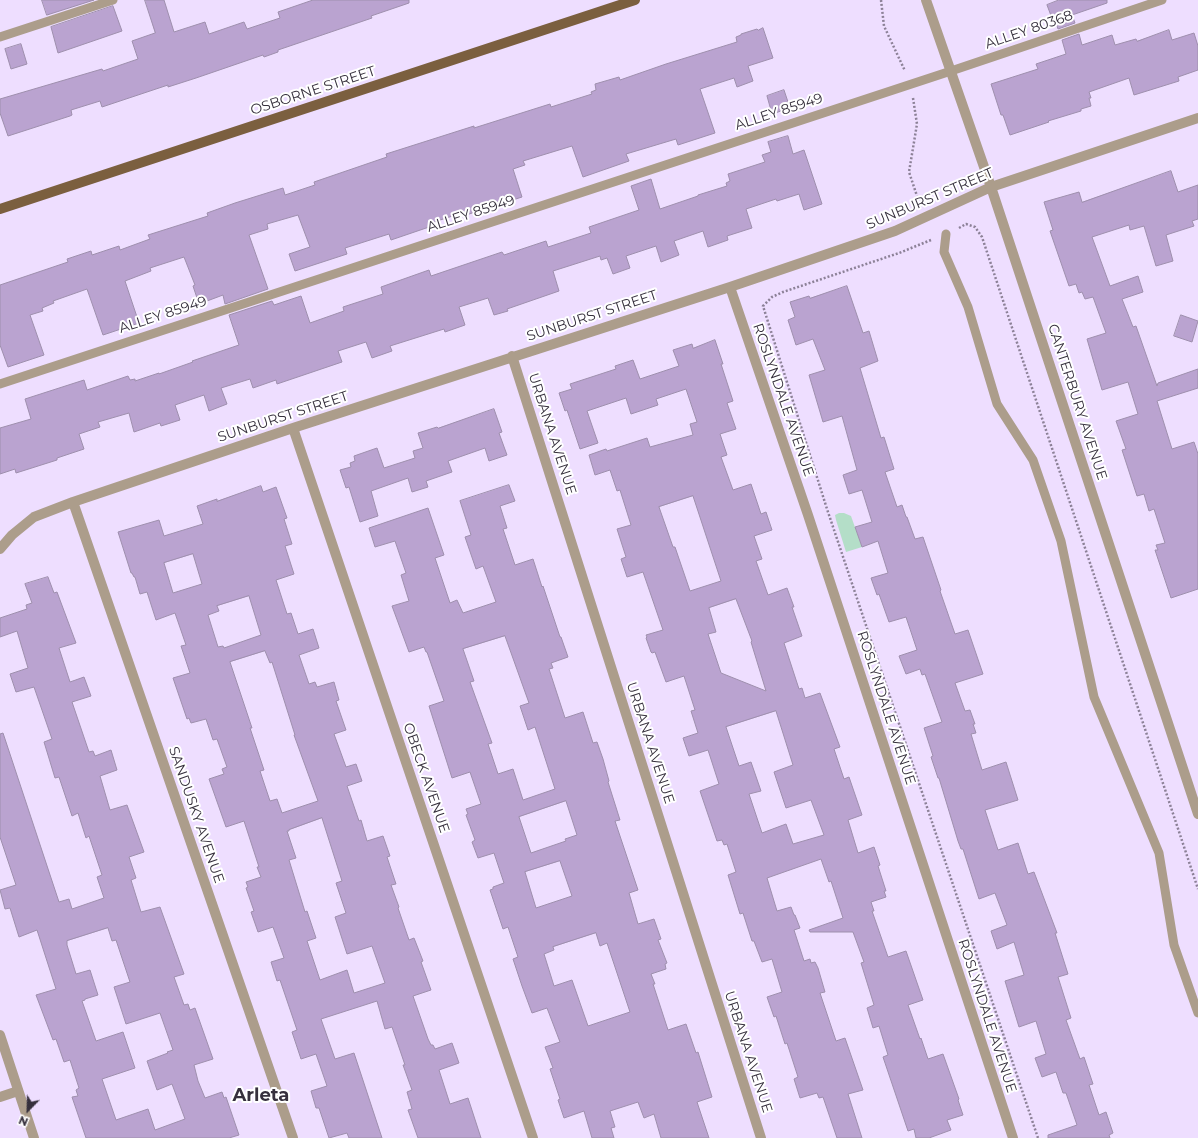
<!DOCTYPE html>
<style>
body{margin:0}
#map{position:relative;width:1198px;height:1138px;overflow:hidden;background:#eedeff;font-family:Montserrat,sans-serif}
canvas{display:block}
.north{position:absolute;left:8px;top:1090px;width:40px;height:40px;-webkit-text-stroke:3px #fff;paint-order:stroke;rotate:203deg;font-size:11px;font-weight:700;line-height:16px;text-align:center;color:#36303d}
.north::after{content:'';display:block;margin:auto;width:14px;height:18px;background:#36303d;clip-path:polygon(50% 0,100% 100%,50% 72%,0 100%)}
</style>
<div id="map">
<canvas width="1198" height="1138"></canvas>
<div class="north">N</div>
</div>
<script>
const ctx = document.querySelector('canvas').getContext('2d');
ctx.lineJoin = 'round';
function fillPath(path, color) { ctx.fillStyle = color; ctx.fill(path, 'evenodd'); }
function trace(path, color, width, dash) { ctx.strokeStyle = color; ctx.lineWidth = width; ctx.lineCap = dash ? 'butt' : 'round'; ctx.setLineDash(dash || []); ctx.stroke(path); }
function label(font, color, halo, rows, align = 'center') {
  ctx.font = font + ' Montserrat,sans-serif'; ctx.lineWidth = 4; ctx.setLineDash([]); ctx.textBaseline = 'middle'; ctx.strokeStyle = halo; ctx.fillStyle = color; for (const [text, x, y, turn = 0] of rows) {
    ctx.save(); ctx.translate(x, y); ctx.rotate((+turn || 0) * Math.PI / 180); ctx.textAlign = isNaN(turn) ? turn : align; if (halo) ctx.strokeText(text, 0, 0); ctx.fillText(text, 0, 0); ctx.restore();
  }
}
const green = new Path2D(`
 M839,513h5l7,3 11,31 -16,5 -10,-32 -1,-5z`);
const building = new Path2D(`
 M42,0h52l-47,15z
 M145,0h19l10,32 31,-10 4,12 35,-12 3,7 33,-11 -2,-6 35,-12h96v3l-38,13 1,2 -94,32v2l-14,5 -1,-2 -67,23 -28,9v-2l-66,22 -2,-6 -29,9 1,5 -2,1 -62,20 -8,-23v-14l102,-30 1,2 35,-12 -6,-18 23,-8z
 M1059,0h48v3l-35,12 3,8 -17,6 -3,-9 -2,1 -6,-16z
 M113,6l9,25 -64,22 -7,-26z
 M763,28l10,30 -25,8 5,15 -16,6 -3,-9 -34,11 15,44 -37,12 -2,-6 -50,15 3,7 -46,16 -11,-31 -49,15 2,4 -12,4 9,28 -56,18 -1,-3 -31,10 1,3 -44,15 -2,-6 -44,14 2,6 -52,17 -6,-17 21,-7 -12,-32 -31,9 1,5 -19,6 19,54 -43,15 -2,-9 -24,9 -6,-18 2,-1 -11,-28 -34,11 1,3 -26,10 14,42 -36,12 -16,-46 -34,12 1,2 -12,5 1,3 -13,4 14,40 -36,12 -8,-22v-60l68,-23 -1,-3 24,-8 1,4 27,-9 1,4 30,-11 -2,-4 60,-19 -1,-3 28,-10 48,-15 2,7 30,-10 -1,-3 73,-25 -1,-3 88,-28v2l76,-24 1,3 41,-13 -1,-2 5,-2 -1,-6 24,-7 1,3 46,-16 71,-22 -1,-5 5,-2v-1l16,-5 1,1z
 M1169,30l3,10 22,-7 4,13v24l-20,7 1,4 -45,14 -5,-17 -40,14 2,6h-2l2,8 -10,3v2l-33,10 1,1 -39,13 -7,-20h-2l-10,-31 47,-15 -2,-5 30,-10 -4,-14 17,-6 3,11 30,-10 3,10 21,-6 1,2z
 M21,44l6,20 -16,5 -6,-20z
 M784,90l6,18 -18,6 -5,-18z
 M788,136l5,18 11,-4 18,54 -18,6 -5,-16 -22,7 -1,-2 -30,10 6,19 -25,8 1,4 -20,7 -5,-16 -29,10 5,14 -18,7 -5,-16 -30,10 4,12 -17,6 -6,-16 -6,2 -1,-4 -47,15 6,20 -52,18 1,2 -14,4 -6,-17 -29,9 6,18 -20,7 -1,-3 -54,17 2,5 -20,7 -6,-16 -28,9 4,11 -65,22 -1,-4 -23,8 -3,-9 -29,9 6,16 -18,7 -5,-16 -29,10 5,15 -19,6 -1,-3 -26,9 -5,-19 -31,9 2,5 -21,7 5,15 -27,9v2l-41,13 -1,-4 -15,5v-46l31,-9 -6,-20 59,-19 3,10 41,-14 2,4 5,-1v2l24,-8v1l34,-12 -1,-1 47,-16 -10,-30 43,-14 2,4 27,-9 9,27 34,-12 -1,-4 40,-13 -2,-7 48,-17 2,6 71,-24 2,3 42,-14 2,6 43,-14 -2,-6 50,-17 -8,-24 20,-7 9,30 38,-13v-1l29,-9 -1,-3 4,-2 -2,-7 37,-12 -3,-7 9,-3 -3,-10z
 M1171,171l7,21 20,-7v34l-6,2 2,5 -28,9 7,26 -17,5 -12,-40 -14,4 -1,-5 -37,12 18,49 28,-10 5,16 -21,7 11,28 3,-1 21,60 1,-3 40,-14v19l-41,13 15,48 22,-7 4,12v135l-27,9 -16,-48h3l-2,-5 9,-2 -11,-34 -5,2 -5,-17 -7,2 -15,-46 4,-1 -10,-28 22,-7 -10,-32 -26,8 -15,-51 19,-6 -13,-36 -8,2 -3,-7 -3,1 -3,-9 -7,2 -19,-55 3,-1 -9,-28 35,-10 3,10z
 M847,286l16,47 6,-2 9,30 -18,7 21,70 3,-1 10,32 -9,3 12,35 5,-2 4,12h1l8,22 8,-2 18,53 -1,1 15,43 13,-4 15,44 -28,9 10,28 5,-1 5,14h-2l3,9 -5,1 11,36 24,-8 12,38 -33,10 13,40 20,-7 10,31 6,-2 23,61h-2l13,41 -10,3 13,41 -5,2 14,39 4,-2 9,27 -4,1 10,30 7,-3 7,21 -4,2 1,3h-62v-3l29,-10 -11,-32h-3l-7,-21 -14,5 -7,-19 11,-4 -10,-33 -17,6 -14,-46 19,-6 -10,-33 -17,7 -6,-18 16,-6 -12,-32 -16,6 -16,-50h-2l-3,-8 -19,-63h-1l-7,-21 2,-1 -9,-28 18,-6 -17,-48 -3,1 -2,-6 -14,5 -7,-18 18,-6 -11,-33 -17,5 -10,-28 -2,1 -6,-17 17,-5 -10,-32 -16,6 -7,-20 17,-5 -10,-32 -13,4 -6,-19 14,-5 -15,-54 -19,6 -14,-47 16,-5 -12,-31 -17,6 -8,-25 7,-3 -5,-15 19,-6 1,2z
 M1181,315l17,6 -6,21 -18,-6z
 M715,340l8,24h-2l12,37 -6,2 9,26 -16,5 7,21 -6,2 12,33 18,-6 10,30 5,-2 6,18 -18,6 8,23 -6,2 12,34 19,-7 7,19h-2l10,29 -18,7 15,46 3,-1 3,10 15,-5 20,54 -6,2 10,30 5,-2 13,38 -14,5 10,33 16,-6 6,18 -2,1 8,25h-2l2,6 -15,5 3,9h-2l16,46 18,-6 17,49 -15,5 12,34 1,-1 7,21 15,-5 16,45 -1,1 5,15 -16,5 4,10 -22,8h-13l-2,-9 -6,2 -25,-74 5,-2 -9,-29 -6,2 -6,-20 7,-3 -13,-42 3,-1 -11,-30h-43l-1,-2 34,-12 -12,-37 -2,1 -8,-23 -54,19 10,33 14,-4 3,8h1l5,13 -6,2 10,31 6,-2 1,4 4,-1 3,6 7,24 -5,1 16,48 9,-3 18,52 -15,4 14,44h-25l-14,-41 -4,1 -2,-5 -17,5 -6,-19 4,-2 -11,-34 -2,1 -9,-28 -2,1 -7,-20 15,-5 -10,-33 -10,3 -8,-21h-2l-9,-28 -3,1 -12,-39 8,-3 -9,-28 -3,1 -2,-5 -5,1 -17,-50 19,-7 -11,-34 -19,6 -6,-18 15,-5 -7,-22 4,-1 -11,-34 -18,6 -11,-30 -3,1 -1,-1 -5,-14 1,-1 -1,-2 17,-5 -20,-58 -16,5 -6,-18 5,-2 -9,-28 14,-4 -11,-35 -3,1 -7,-21 -15,5 -6,-20 17,-6 1,2 40,-13 3,9 43,-12 -3,-11 7,-2 -11,-33 -30,10 2,6 -27,9 -5,-16 -39,13 11,32 -18,6 -13,-39 -2,1 -6,-18 13,-4 -2,-5 46,-15 -1,-3 18,-6 7,19 39,-13 -6,-16 19,-6 1,4zM693,496l28,85 -31,10 -15,-44h-2l-14,-40zM736,599l16,42 -1,1 15,49 -45,-18 -13,-39 8,-2 -7,-24zM776,711l17,54 -19,7 12,36 25,-8 13,35 -31,9 -7,-20 -24,9 -13,-39 12,-3 -10,-29 -12,4 -13,-39z
 M494,409l8,23 -3,1 8,22 -18,6 -4,-13 -37,13 4,11 -26,9 2,6 -16,5 -4,-14 -37,13 7,25 -18,6 -11,-35 -3,1 -6,-18 11,-3 -1,-4 5,-2 -1,-5 23,-8 7,20 31,-10 -2,-7 10,-3 -5,-15 19,-6 1,1z
 M509,485l6,16 -15,5 7,22 -4,1 12,36 18,-6 9,28 1,-1 17,51h1l7,20 -17,6 2,5 -4,1 16,49 18,-6 10,31 4,-1 6,17 6,22 -1,1 12,38 -5,1 23,69 -9,3 9,31 16,-5 7,20 -3,1 9,23 -2,1 1,5 -15,5 4,10h-2l15,46 18,-6 10,29 2,-1 14,45 -15,5 12,36h-48l-7,-24 -10,4 -6,-16 -28,9 5,16 -4,1 3,10h-22l-8,-27 -20,7 -6,-18 2,-1 -10,-30 3,-1 -8,-21 15,-5 -13,-34 -15,5 -10,-27 -9,-27 5,-2 -10,-30 -5,2 -13,-39 3,-1v-2l11,-4 -10,-30 -16,5 -6,-16 3,-2 -9,-25 2,-1 -2,-5 15,-5 -11,-32 -18,6 -23,-72 15,-5 -17,-49h-1l-2,-5 -15,5 -17,-46 17,-5 -8,-26 5,-2 -11,-32 -20,6 -6,-19 59,-20 16,47 -9,3 15,45 7,-3 6,13 33,-11 -13,-36 -7,3 -11,-32 6,-2 -11,-34zM505,636l24,67 -9,3 8,24 7,-3 20,62 -32,11 -10,-31 -15,5 -10,-30 4,-1 -22,-61 4,-1 -11,-32zM566,801l11,34 -12,4 1,2 -35,12 -12,-36zM560,861l12,35 -36,12 -11,-36zM596,933l4,13 7,-3 23,69 -42,14 -16,-46 -18,6 -10,-32 10,-4 -1,-3z
 M261,486l2,6 13,-5 11,31 -3,1 8,25 -7,2 9,28 -18,6 11,34 4,-1 7,21 15,-5 6,19 -20,7 10,29 6,-2 2,5 17,-5 5,18 -3,1 10,29 -12,4 12,33 10,-3 6,17 -15,5 12,35 2,-1 6,21 16,-5 7,20 -3,1 9,27 -5,1 8,22 -1,1 11,32 5,-2 9,23 -2,1 10,28 -18,6 15,43 3,6h2l2,4 17,-6 7,20 -20,7 11,34 18,-6 13,40h-63l-10,-28 4,-1 -5,-17 5,-2 -9,-25h2l-13,-38 -7,2 -8,-28 -56,18 14,40 19,-6 28,85h-33l-2,-5 -18,5 -10,-30h-3l-5,-17 16,-5 -11,-32 -15,5 -9,-27 5,-2 -17,-50 -3,1 -6,-19 13,-4 -11,-31 -15,5 -7,-20 3,-1 -8,-23 2,-1 -2,-5 15,-5 -4,-10h2l-15,-46 -18,6 -17,-48 15,-5 -2,-5 5,-2 -10,-28 -4,1 -7,-21 -15,4 -2,-5 -2,1 -14,-41 17,-5 -9,-27 5,-1 -11,-32 -19,7 -9,-28 -7,2 -5,-17h-1l-2,-4h-1l-13,-41 41,-12 5,16 39,-12 -6,-18 20,-7v2zM193,554l9,30 -29,9 -9,-30zM249,596l12,39 -37,13 -1,-2 -5,1 -10,-32 11,-4 -2,-5zM265,651l5,12 2,-1 23,73h-1l24,66 -36,12 -5,-14 -7,2 -10,-30 4,-1 -14,-42h2l-22,-66zM322,818l20,63 -6,2 10,30 -11,4 12,37 25,-8 13,37 -31,10 -7,-23 -27,10 -13,-39 9,-3 -9,-27 -2,1 -16,-52 7,-2 -9,-27h2v-1z
 M48,577l6,16 3,-1 19,51 -17,5 11,34 14,-5 7,19 -19,6 17,50 4,-1 2,5 16,-6 6,20 -17,6 10,34 17,-5 17,47 -15,5 7,21 -5,2 10,32 19,-5 24,67 -10,3 10,28 4,-1 2,6 5,-2 18,51 -19,6 4,16 7,17 17,-6 2,6 2,-1 13,38 -10,3h-143l-14,-41 6,-1 -2,-6 3,-2 -9,-28 -6,2 -8,-23 -3,1 -17,-45 20,-6 -19,-59 -18,7 -9,-29 -5,1 -5,-19 16,-5 -16,-48v-103l3,-1 56,169 10,-3 3,10 32,-11 -7,-21 5,-2 -13,-39 -3,2 -8,-25 -6,3 -13,-39 -4,1 -11,-36 8,-3 -18,-52 -18,5 -6,-18 18,-6 -11,-37 -17,6v-19l27,-9 -1,-4 6,-2 -7,-19zM108,928l4,13 4,-1 14,42 -16,5 12,37 34,-11 13,37 -6,2 1,1 -21,8 10,29 15,-6 13,35 -30,11 -7,-21 -32,11 -14,-41 33,-11 -12,-36 -27,9 -14,-40 3,-1v-1l13,-4 -8,-25 -14,4 -9,-29v-4z`);
const path = new Path2D(`
 M881,0l3,26 21,45
 M913,98l4,26 -8,48 8,24
 M959,228l7,-4 9,3 7,10 216,652
 M931,240l-32,13 -116,39 -11,5 -9,9 64,203 211,629`);
const service = new Path2D(`
 M0,37l113,-37
 M946,234l-2,18 24,55 29,97 36,56 28,81 33,156 65,156 15,92 24,68
 M0,384l951,-313 211,-71`);
const minor = new Path2D(`
 M926,0l65,187 207,627
 M730,287l78,228 205,623
 M512,356l249,782
 M293,428l240,710
 M73,502l220,636
 M0,549l12,-14 22,-18 39,-15 220,-74 437,-141 165,-56 96,-44 207,-69
 M0,1097l18,-6`);
const tertiary = new Path2D(`
 M0,1035l34,103`);
const primary = new Path2D(`
 M0,209l635,-209`);
const streetNames = [
 ["ALLEY 80368",1029,30,-19],
 ["OSBORNE STREET",313,91,-18],
 ["ALLEY 85949",779,112,-18],
 ["SUNBURST STREET",930,199,-23],
 ["ALLEY 85949",471,214,-18],
 ["ALLEY 85949",163,315,-18],
 ["SUNBURST STREET",592,316,-18],
 ["ROSLYNDALE AVENUE",783,400,71],
 ["CANTERBURY AVENUE",1077,402,72],
 ["SUNBURST STREET",283,417,-18],
 ["URBANA AVENUE",552,434,72],
 ["ROSLYNDALE AVENUE",886,708,72],
 ["URBANA AVENUE",650,743,72],
 ["OBECK AVENUE",426,778,71],
 ["SANDUSKY AVENUE",196,815,71],
 ["ROSLYNDALE AVENUE",987,1016,72],
 ["URBANA AVENUE",748,1052,72]
];
const districtNames = [
 ["Arleta",261,1096]
];
fillPath(green, '#b4dec8');
fillPath(building, '#baa3d0');
trace(building, '#9e8fad', 1);
trace(path, '#8c8197', 2.5, [2, 2]);
trace(service, '#ac9d8b', 9);
trace(minor, '#ac9d8b', 10);
trace(tertiary, '#ac9d8b', 10);
trace(primary, '#7b5f3f', 10);
label('14px', '#36303d', '#fff', streetNames);
label('bold 18px', '#36303d', '#fff', districtNames);
</script>
